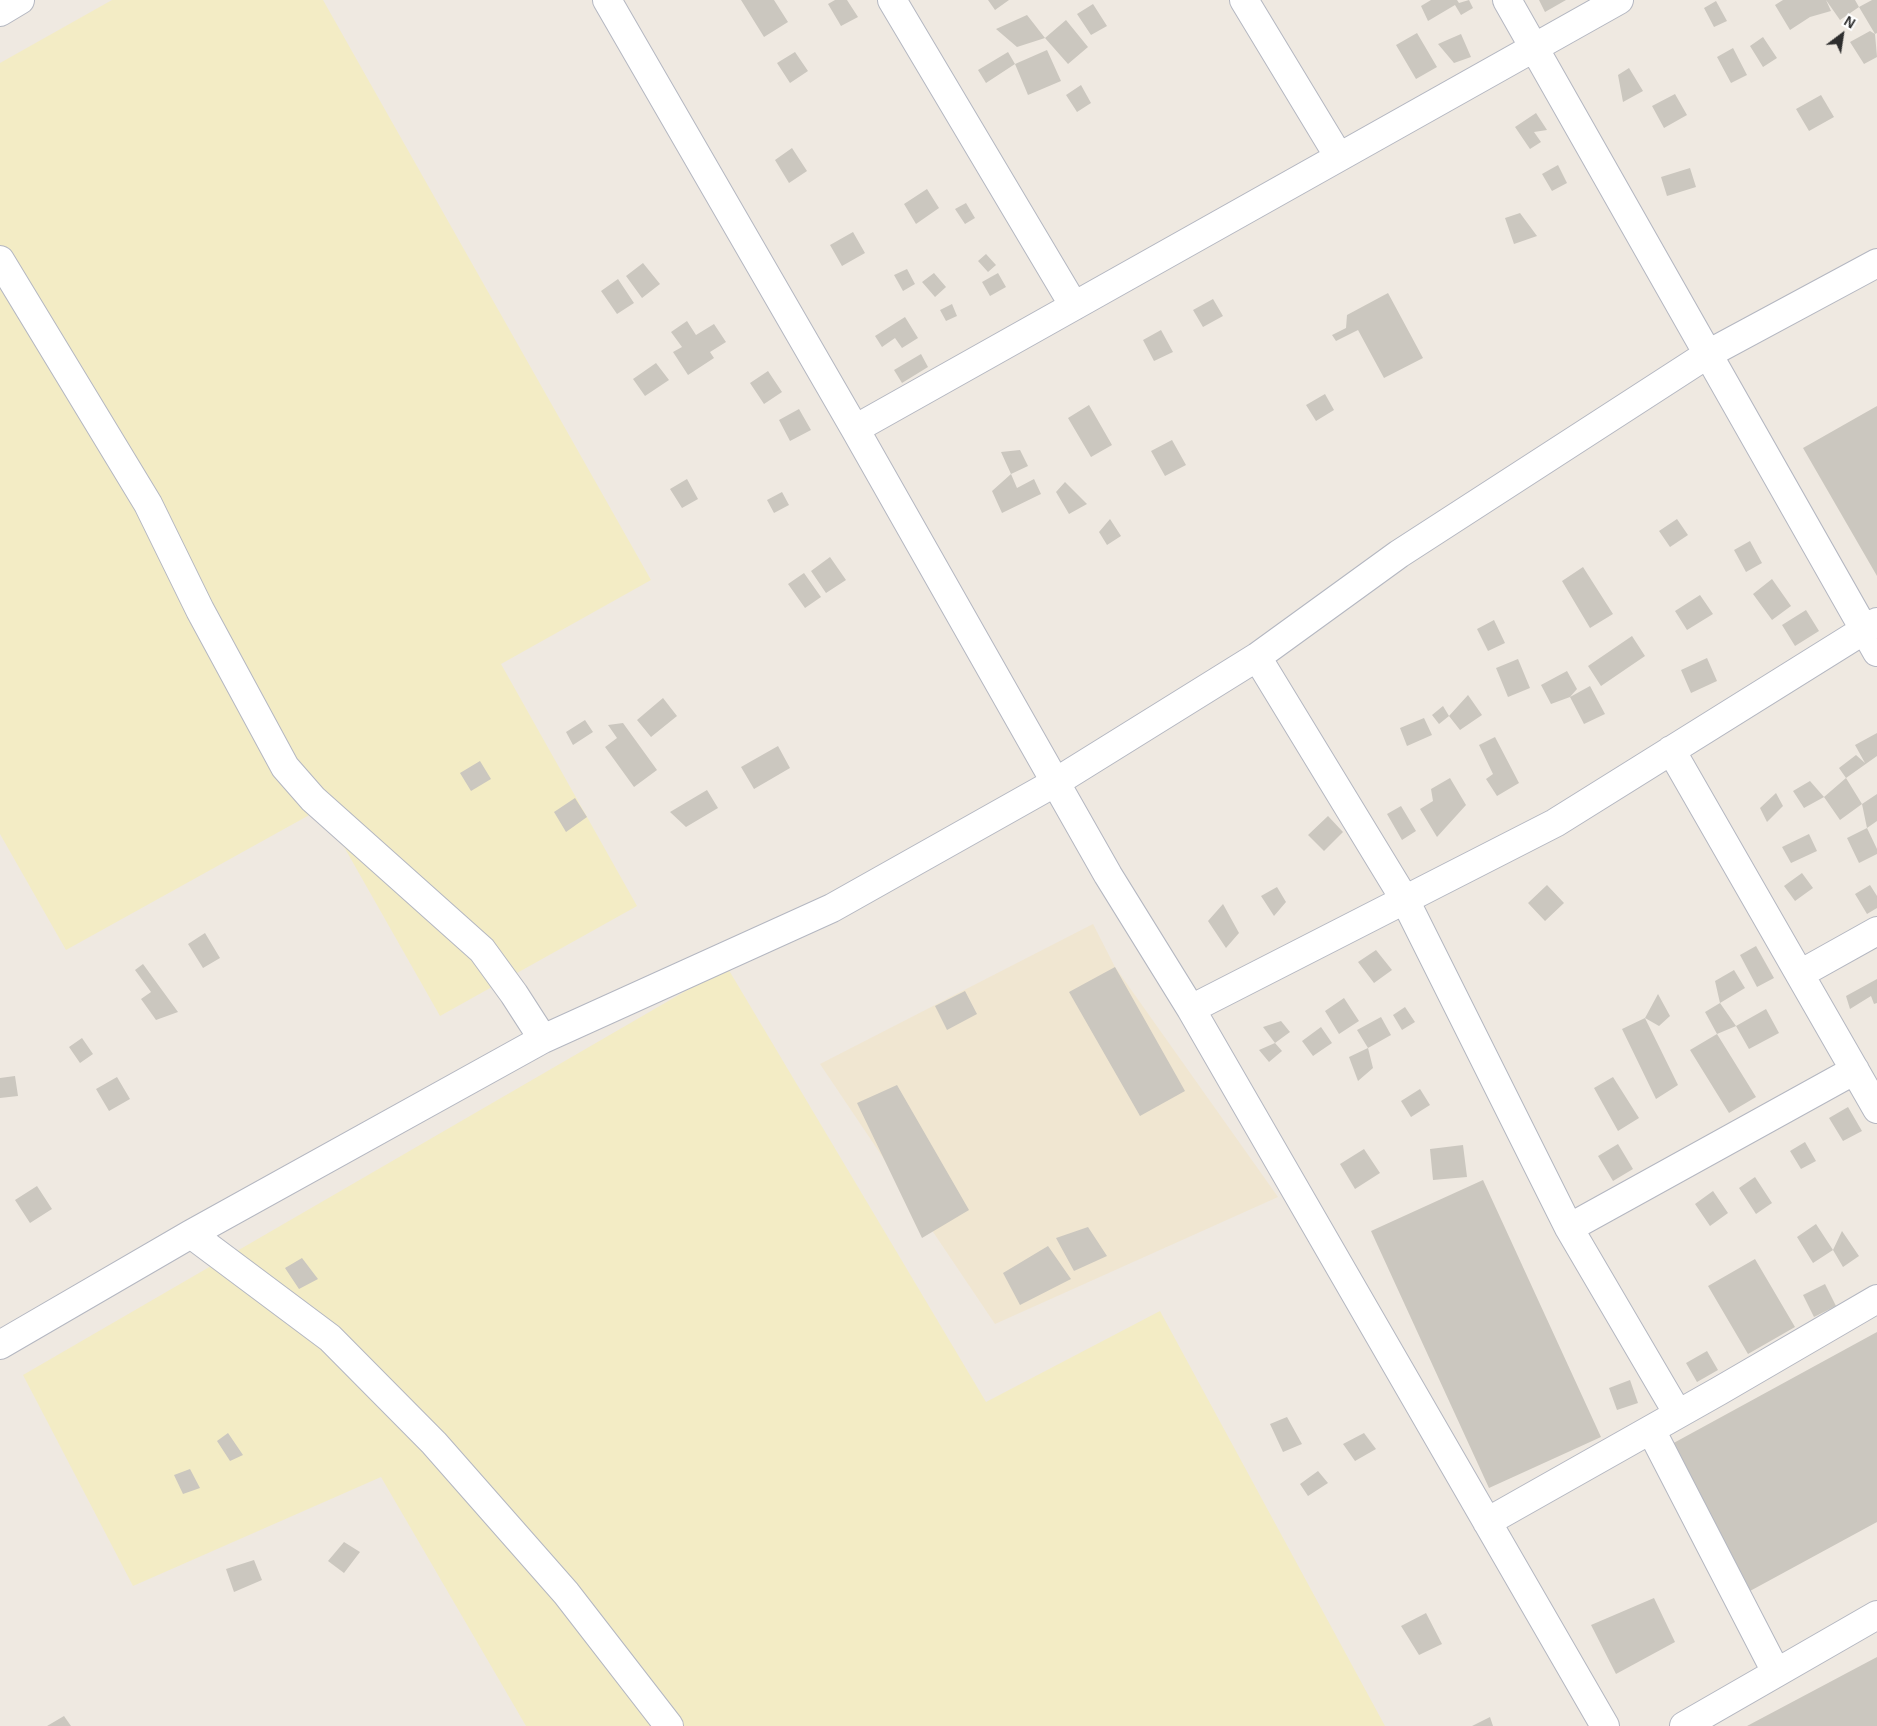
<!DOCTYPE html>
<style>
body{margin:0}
#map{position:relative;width:1877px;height:1726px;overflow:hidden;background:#efe9e1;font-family:Arial,sans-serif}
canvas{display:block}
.north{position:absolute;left:1817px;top:10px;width:50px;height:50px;-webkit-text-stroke:4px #fff;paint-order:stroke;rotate:31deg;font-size:14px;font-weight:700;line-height:20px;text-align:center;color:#2e2e2e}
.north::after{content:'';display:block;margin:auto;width:18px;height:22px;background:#2e2e2e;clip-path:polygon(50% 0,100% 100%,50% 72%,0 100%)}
</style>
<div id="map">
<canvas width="1877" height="1726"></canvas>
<div class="north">N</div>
</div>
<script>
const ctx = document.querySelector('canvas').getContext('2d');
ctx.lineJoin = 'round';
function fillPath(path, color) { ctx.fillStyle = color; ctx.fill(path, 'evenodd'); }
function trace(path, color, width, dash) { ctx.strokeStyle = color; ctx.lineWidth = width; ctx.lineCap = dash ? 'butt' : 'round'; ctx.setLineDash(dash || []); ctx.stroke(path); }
const education = new Path2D(`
 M1093,924l22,43 163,230 -283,127 -175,-260z`);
const sand = new Path2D(`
 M112,0h211l328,580 -150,84 136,242 -197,110 -118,-208 -256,142 -66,-116v-771z
 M727,967l259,435 174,-91 225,415h-859l-145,-249 -248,109 -110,-211z`);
const building = new Path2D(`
 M741,0h33l14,22 -24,15z
 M835,0h12l11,17 -17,9 -13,-22z
 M988,0h21l-14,10z
 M1431,0h26l2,3 10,-3 4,8 -12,7 -6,-10 -27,16 -7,-15z
 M1539,0h27l-21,12z
 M1783,0h43l5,11 -21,6 -20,13 -15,-25z
 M1826,0h29l4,7 -19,13z
 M1872,0h5v33l-2,1 2,23 -13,7 -14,-22 20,-11 5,3 -16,-27z
 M1716,1l11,20 -13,6 -10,-19z
 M1093,4l14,22 -16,9 -14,-21z
 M1027,15l18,23 21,-18 22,27 -20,17 -23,-26 -28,9 -21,-18z
 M1417,33l20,34 -21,12 -20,-34z
 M1461,34l10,23 -17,6 -16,-19z
 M1763,37l14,21 -14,9 -13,-21z
 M1733,48l14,27 -16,8 -14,-26z
 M1047,50l14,31 -33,14 -13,-31z
 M795,52l13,19 -18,12 -13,-20z
 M1008,52l7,12 -29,19 -8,-13z
 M1629,68l14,23 -20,11 -5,-27z
 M1081,85l10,18 -14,9 -11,-17z
 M1675,94l12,21 -23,13 -12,-22z
 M1821,95l13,22 -25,14 -13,-22z
 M1536,113l11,17 -13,2 7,10 -11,7 -15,-22z
 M792,148l15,23 -18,12 -14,-23z
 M1558,165l9,18 -15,8 -10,-17z
 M1690,168l6,19 -29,9 -6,-19z
 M927,189l12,19 -23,16 -12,-20z
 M966,203l9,15 -10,6 -10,-15z
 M1520,213l17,23 -23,8 -9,-26z
 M853,232l12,21 -23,13 -12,-21z
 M986,254l10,11 -8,7 -10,-11z
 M643,263l17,21 -18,14 -16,-22z
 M907,269l8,15 -12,7 -9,-16z
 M934,273l12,14 -11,10 -13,-15z
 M998,273l8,14 -16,9 -8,-14z
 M618,279l16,24 -17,11 -16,-23z
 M1388,293l35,65 -39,20 -26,-48 -22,11 -4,-6 14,-7 1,-13z
 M1213,299l10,17 -20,11 -10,-17z
 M952,304l5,12 -11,5 -6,-11z
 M905,317l13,21 -16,10 -7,-10 -13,9 -7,-11z
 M687,321l9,14 18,-11 12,18 -16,10 4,6 -26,17 -15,-23 9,-5 -11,-15z
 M1161,330l12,22 -19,9 -11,-21z
 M921,354l7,13 -26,16 -8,-13z
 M656,363l13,17 -24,16 -12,-17z
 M768,371l14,21 -18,12 -14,-21z
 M1325,394l9,16 -18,11 -10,-16z
 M1089,405l23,40 -21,12 -23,-39z
 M1877,406v170l-74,-128z
 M799,409l12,21 -21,11 -11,-21z
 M1172,440l14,25 -21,11 -14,-25z
 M1020,450l8,16 -17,8 -10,-22z
 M1011,474l6,14 17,-9 7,15 -39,19 -10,-22z
 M687,479l11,20 -16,9 -12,-19z
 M1065,482l22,22 -18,10 -13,-22z
 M782,492l7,13 -15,8 -7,-13z
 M1110,519l11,17 -14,9 -8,-13z
 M1677,519l11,16 -18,12 -11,-16z
 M1750,541l12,22 -16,9 -12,-22z
 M830,557l16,23 -20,13 -15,-22z
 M1583,567l30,47 -23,14 -28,-47z
 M804,573l17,24 -16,11 -17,-24z
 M1772,579l19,27 -19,14 -19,-26z
 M1700,595l13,19 -26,16 -12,-19z
 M1806,610l13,21 -24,15 -13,-21z
 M1494,620l11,23 -17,8 -11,-22z
 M1632,636l13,20 -44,30 -13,-20z
 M1707,658l10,23 -26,12 -10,-23z
 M1518,659l12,29 -22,9 -12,-29z
 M1567,671l10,18 -7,8 -19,7 -10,-19z
 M1590,686l15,28 -21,10 -14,-27z
 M1468,695l14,20 -22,15 -11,-14z
 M663,698l14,18 -26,21 -14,-17z
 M1443,706l6,10 -10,8 -7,-9z
 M1424,718l8,17 -25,11 -7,-18z
 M585,720l8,12 -20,13 -7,-13z
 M623,723l34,47 -23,17 -29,-40 12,-9 -9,-13z
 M1877,733v23l-31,22 -7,-10 17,-13 9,8 -10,-18z
 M1495,737l24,46 -22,13 -11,-17 7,-5 -14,-29z
 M778,746l12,22 -36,21 -13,-22z
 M480,761l11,18 -20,12 -11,-18z
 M1450,778l16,27 -29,32 -17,-28 13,-8 -2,-12z
 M1846,778l16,26 -22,16 -16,-23z
 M1810,781l14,16 -20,11 -11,-17z
 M707,790l11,18 -32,19 -16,-15z
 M1776,793l7,13 -16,16 -7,-14z
 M1877,794v27l-10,7 -5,-24z
 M575,798l12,19 -21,15 -12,-20z
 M1401,806l15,25 -14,9 -15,-26z
 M1328,816l15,16 -19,19 -16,-16z
 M1867,828l10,21v5l-18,9 -12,-25z
 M1809,834l8,17 -26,12 -9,-16z
 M1802,873l11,15 -18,13 -11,-15z
 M1547,885l17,18 -19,18 -17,-18z
 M1870,885l7,11v12l-10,6 -12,-20z
 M1277,887l9,15 -12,14 -13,-20z
 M1223,904l16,29 -13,15 -18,-27z
 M205,933l15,25 -17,10 -15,-24z
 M1756,946l18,32 -17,9 -17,-32z
 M1376,950l16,20 -18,13 -16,-21z
 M143,964l35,48 -22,8 -15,-21 10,-7 -16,-22z
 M1115,967l70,124 -45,25 -71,-124z
 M1734,970l11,18 -25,15 16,23 -19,8 -12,-22 15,-9 -5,-22z
 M1877,979v24l-3,1 -3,-8 -21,13 -4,-13z
 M965,991l12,23 -30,16 -12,-24z
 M1658,994l12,22 -11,10 -14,-8z
 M1344,998l15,23 -20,13 -14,-23z
 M1405,1007l10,15 -13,8 -9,-15z
 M1766,1009l13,24 -30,16 -13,-23z
 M1381,1017l10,18 -23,13 -11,-18z
 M1645,1018l33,67 -22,14 -34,-70z
 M1281,1021l9,11 -15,11 -12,-16z
 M1321,1027l11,16 -19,13 -11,-15z
 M1717,1034l39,63 -27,16 -39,-63z
 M82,1038l11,16 -13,9 -11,-16z
 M1275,1043l7,8 -13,11 -10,-12z
 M1368,1048l5,20 -15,13 -9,-24z
 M15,1076l3,20 -18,2v-20z
 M117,1077l13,22 -21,12 -13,-22z
 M1613,1077l26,41 -21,13 -24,-43z
 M897,1085l72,125 -47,28 -65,-135z
 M1420,1089l10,16 -19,12 -10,-16z
 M1848,1107l14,24 -19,10 -14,-23z
 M1805,1142l11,19 -15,8 -11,-18z
 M1618,1144l15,25 -20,12 -15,-25z
 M1463,1145l4,32 -34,3 -3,-31z
 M1364,1149l16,24 -25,16 -15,-25z
 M1755,1177l17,26 -16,11 -17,-26z
 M1483,1180l118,257 -112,51 -118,-257z
 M37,1186l15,23 -22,14 -15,-23z
 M1713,1191l15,22 -18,13 -15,-22z
 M1816,1224l17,26 -20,13 -16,-26z
 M1088,1227l19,29 -33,15 -18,-33z
 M1842,1231l17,25 -16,11 -10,-17z
 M1048,1246l23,33 -51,26 -17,-32z
 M302,1258l16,21 -19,10 -14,-21z
 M1755,1259l40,68 -47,27 -40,-68z
 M1825,1284l11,22 -22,11 -11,-22z
 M1877,1332v190l-127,69 -80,-146z
 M1707,1351l11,19 -21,12 -11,-19z
 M1630,1380l8,23 -21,7 -8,-22z
 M1287,1417l15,27 -19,8 -13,-28z
 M228,1433l15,22 -13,6 -13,-20z
 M1364,1433l12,16 -21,12 -12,-17z
 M190,1469l10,19 -17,6 -9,-19z
 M1318,1471l10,12 -20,13 -8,-12z
 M344,1542l16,10 -16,21 -16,-12z
 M254,1560l8,20 -28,12 -8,-23z
 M1654,1598l21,44 -59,32 -25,-49z
 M1426,1613l16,31 -23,11 -18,-29z
 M1877,1657v69h-130z
 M64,1716l7,10h-24z
 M1490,1717l3,9h-21z`);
const minor = new Path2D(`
 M607,0l248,429 253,446 83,134 414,717
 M892,0l182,306
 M1244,0l95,157
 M1507,0l370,652
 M0,12l20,-12
 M0,260l148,244 52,106 85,157 28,32 169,151 32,44 29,45
 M855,429l764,-429
 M1257,657l148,243 164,328 109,186
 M1671,750l206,359
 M1800,974l77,-43
 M1191,1009l364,-186 322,-201
 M1569,1228l286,-158
 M191,1234l139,104 104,105 132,150 103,133
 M0,1345l191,-111 352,-195 289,-131 224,-126 201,-125 142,-103 309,-200 169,-91
 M1651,1430l125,242
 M1487,1522l232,-131 158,-92
 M1684,1726l193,-111`);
fillPath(education, '#f0e6d1');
fillPath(sand, '#f3ecc5');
fillPath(building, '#cbc7bf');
trace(minor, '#b4b7c1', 30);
trace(minor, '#fff', 28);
</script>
